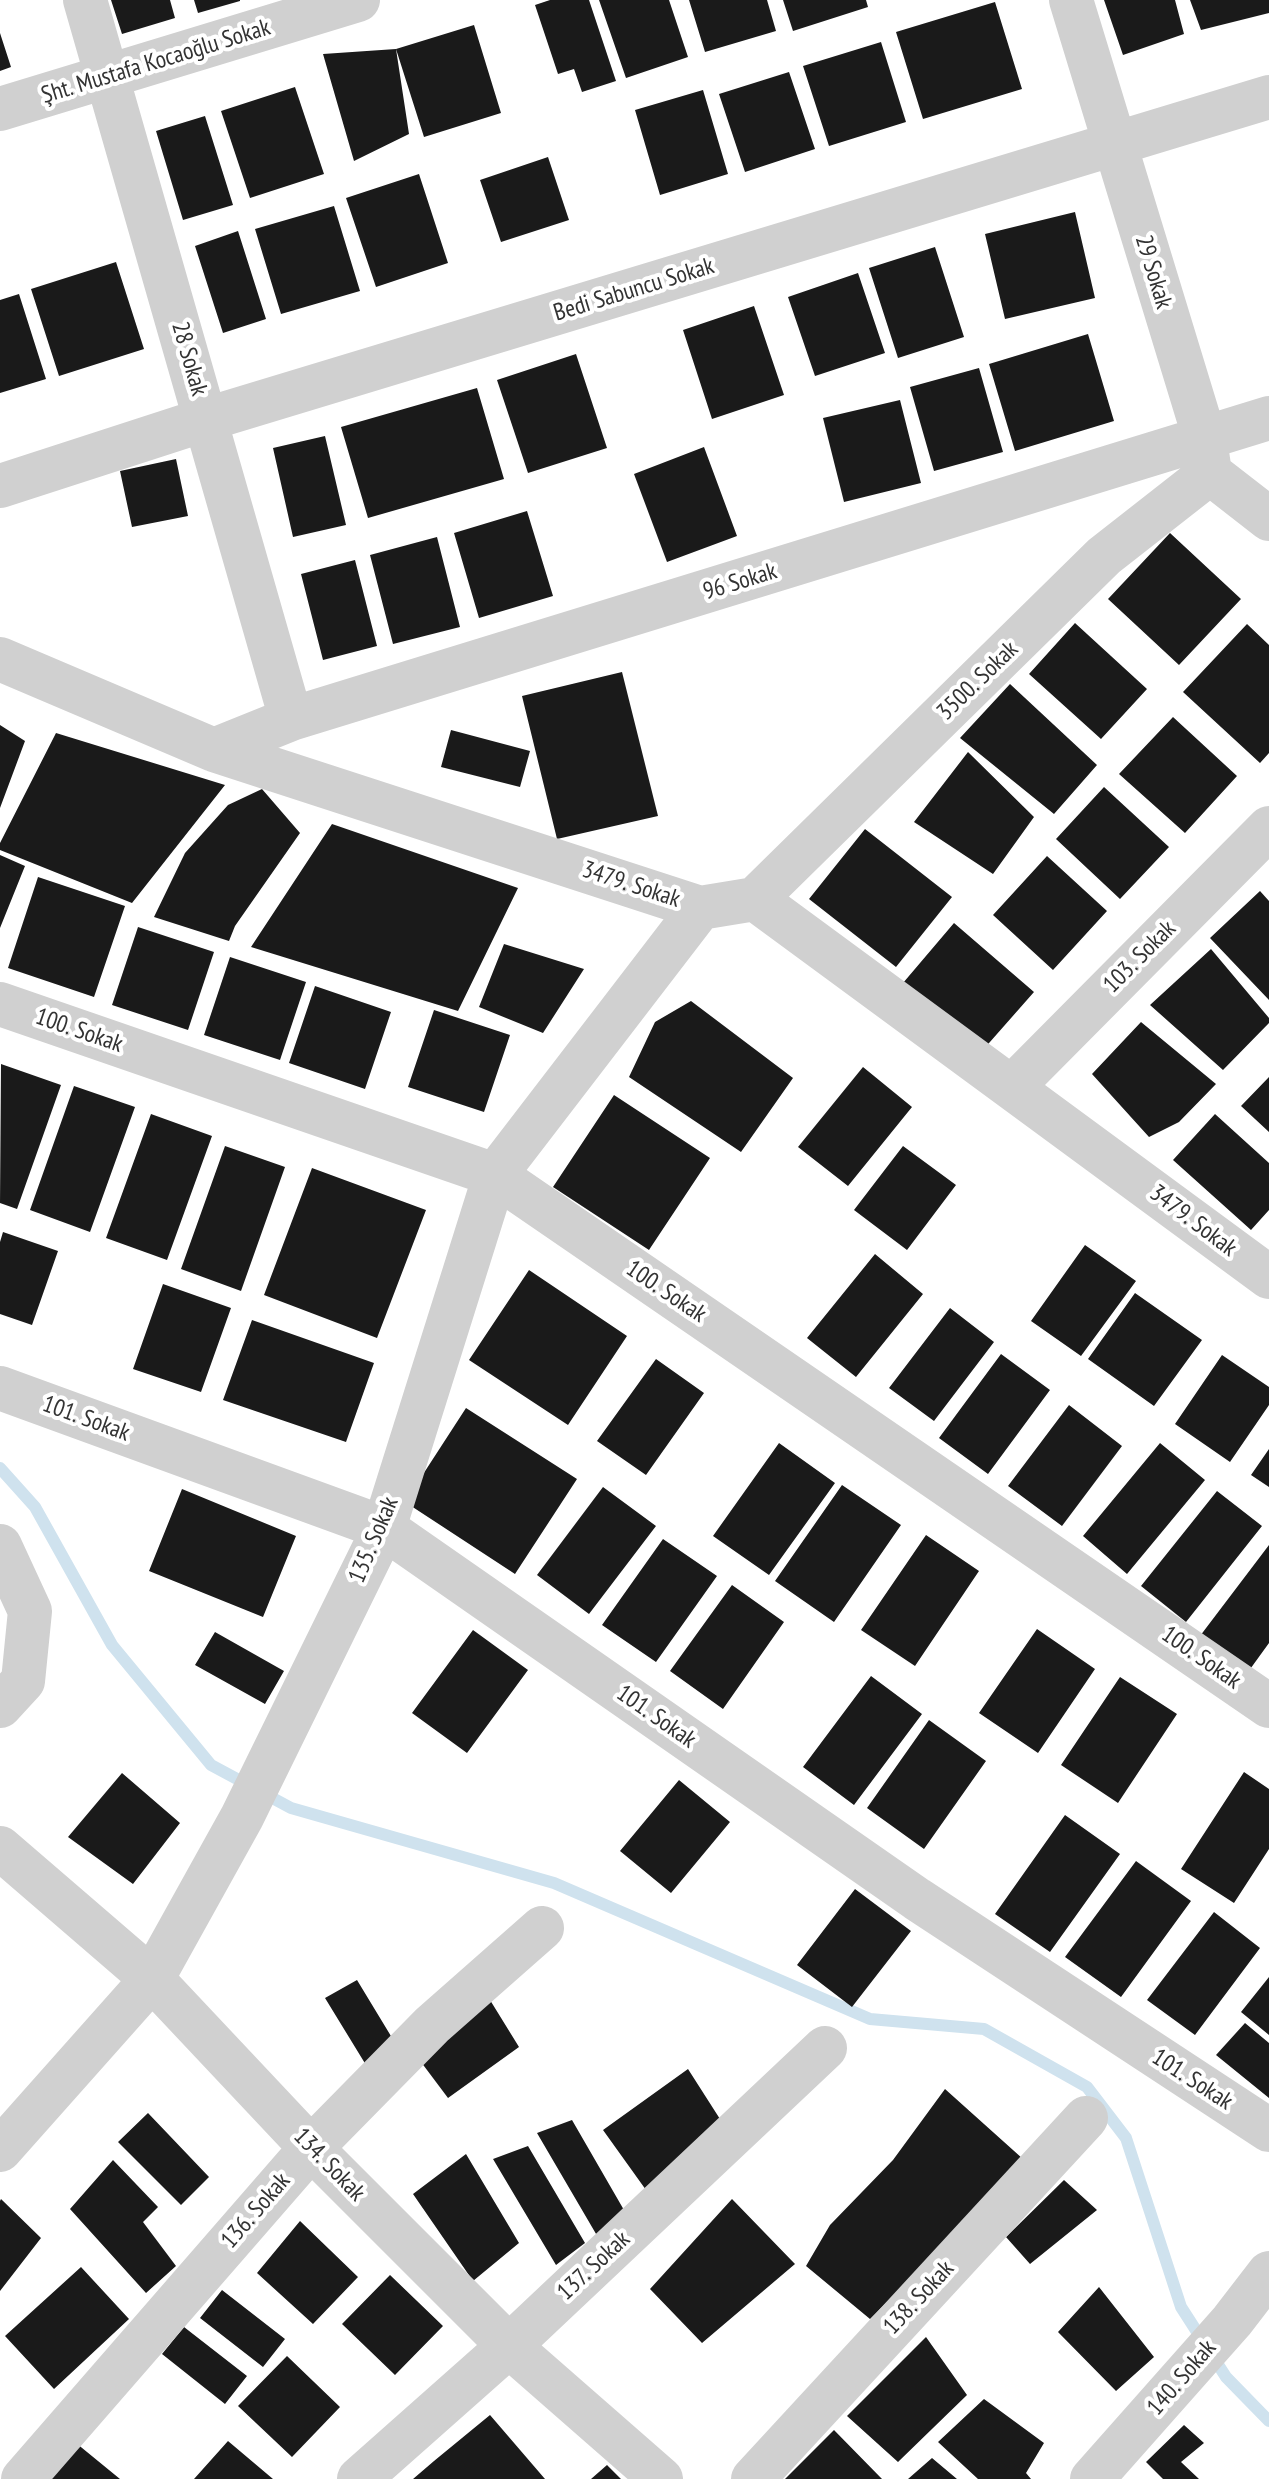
<!DOCTYPE html>
<meta charset="utf-8">
<style>
body{margin:0}
canvas{display:block;background:#fff}
</style>
<canvas width="1269" height="2479"></canvas>
<script>
const ctx = document.querySelector('canvas').getContext('2d');
ctx.lineJoin = 'round';
function trace(path, color, width, dash) { ctx.strokeStyle = color; ctx.lineWidth = width; ctx.lineCap = dash ? 'butt' : 'round'; ctx.setLineDash(dash || []); ctx.stroke(path); }
function fillPath(path, color) { ctx.fillStyle = color; ctx.fill(path, 'evenodd'); }
function label(font, color, halo, rows, align = 'center') {
  ctx.font = font + ' "PT Sans Narrow",sans-serif'; ctx.lineWidth = 8; ctx.setLineDash([]); ctx.textBaseline = 'middle'; ctx.strokeStyle = halo; ctx.fillStyle = color; for (const [text, x, y, turn = 0] of rows) {
    ctx.save(); ctx.translate(x, y); ctx.rotate((+turn || 0) * Math.PI / 180); ctx.textAlign = isNaN(turn) ? turn : align; if (halo) ctx.strokeText(text, 0, 0); ctx.fillText(text, 0, 0); ctx.restore();
  }
}
const stream = new Path2D(`
 M0,1468l35,39 77,138 99,120 80,43 263,75 316,136 114,10 103,58 39,51 55,169 45,70 43,44`);
const building = new Path2D(`
 M111,0h59l5,18 -53,16z
 M194,0h46v1l-42,12z
 M550,0h39l27,81 -34,11 -8,-23 -16,5 -23,-69z
 M599,0h70l19,57 -62,21z
 M689,0h78l9,31 -71,21z
 M783,0h83l2,7 -75,24z
 M1104,0h71l9,34 -61,21z
 M1190,0h79v13l-68,17z
 M995,2l27,87 -99,30 -27,-87z
 M474,25l27,88 -77,24 -28,-88z
 M0,33l11,34 -11,4z
 M881,42l25,80 -77,24 -26,-80z
 M396,49l13,85 -55,27 -31,-107z
 M789,72l26,77 -70,23 -26,-78z
 M295,87l29,87 -74,24 -29,-87z
 M703,90l25,84 -68,21 -25,-85z
 M205,116l28,89 -50,15 -27,-89z
 M548,157l21,63 -68,22 -21,-62z
 M419,174l29,89 -72,24 -30,-89z
 M334,206l26,85 -79,23 -26,-85z
 M1075,212l20,86 -90,21 -20,-85z
 M238,231l28,88 -43,14 -28,-87z
 M935,247l29,90 -66,21 -29,-90z
 M116,262l28,87 -85,27 -28,-87z
 M858,273l27,80 -70,23 -27,-79z
 M19,294l27,85 -46,14v-93z
 M754,306l30,89 -72,24 -29,-89z
 M1088,334l26,87 -99,30 -26,-87z
 M576,354l31,94 -79,25 -31,-93z
 M979,368l24,84 -69,19 -24,-84z
 M477,388l27,91 -136,39 -27,-91z
 M900,400l21,83 -77,19 -21,-84z
 M325,436l21,89 -53,12 -20,-89z
 M704,447l33,89 -70,26 -33,-88z
 M176,459l12,57 -56,11 -12,-56z
 M527,511l26,85 -74,22 -25,-85z
 M1170,533l71,66 -62,66 -71,-66z
 M437,537l23,90 -67,17 -23,-89z
 M355,560l22,86 -54,14 -22,-86z
 M1075,623l72,66 -46,50 -72,-65z
 M1247,624l22,21v108l-9,10 -77,-71z
 M622,672l36,144 -101,23 -35,-143z
 M1010,684l87,81 -43,49 -94,-76z
 M1173,717l64,59 -52,57 -66,-59z
 M0,725l25,16 -25,67z
 M451,730l79,21 -10,36 -79,-20z
 M56,733l169,52 -93,118 -132,-53v-7z
 M968,752l66,65 -41,57 -79,-52z
 M1104,787l65,60 -49,52 -64,-60z
 M262,789l38,44 -65,93 -6,15 -75,-24 31,-64 43,-48z
 M332,824l186,64 -60,123 -207,-64z
 M865,829l87,68 -56,70 -87,-68z
 M0,855l25,11 -25,62z
 M1047,856l60,55 -54,59 -60,-55z
 M38,877l87,29 -31,91 -86,-29z
 M1260,891l9,10v99l-59,-62z
 M954,923l80,69 -52,59 -79,-68z
 M138,927l76,25 -26,78 -76,-25z
 M504,944l80,25 -41,64 -64,-26z
 M1211,949l58,69v5l-46,47 -73,-65z
 M230,957l76,25 -26,78 -76,-25z
 M315,986l76,26 -26,77 -76,-26z
 M691,1001l102,77 -52,74 -112,-75 26,-55z
 M434,1010l76,25 -26,77 -76,-25z
 M1141,1022l75,62 -37,38 -30,15 -57,-63z
 M1,1064l60,21 -44,124 -17,-6z
 M863,1067l49,40 -64,79 -50,-39z
 M1269,1077v55l-28,-26z
 M74,1086l61,21 -45,125 -60,-22z
 M614,1095l96,63 -61,92 -96,-63z
 M151,1114l61,22 -45,124 -61,-22z
 M1215,1114l54,49v47l-18,20 -78,-70z
 M225,1146l60,21 -44,124 -60,-22z
 M903,1146l53,39 -49,65 -53,-40z
 M312,1168l114,42 -49,128 -113,-43z
 M3,1232l55,19 -26,74 -32,-11v-72z
 M1085,1245l51,36 -55,75 -50,-35z
 M875,1254l48,40 -67,83 -49,-39z
 M529,1270l98,66 -59,89 -99,-65z
 M163,1284l68,24 -30,84 -68,-23z
 M1135,1293l67,47 -48,66 -66,-47z
 M950,1308l44,34 -60,79 -45,-33z
 M252,1320l122,43 -28,79 -123,-42z
 M1001,1354l49,36 -62,84 -49,-36z
 M1222,1355l47,32v18l-39,57 -55,-38z
 M656,1359l48,34 -58,82 -49,-34z
 M1069,1405l53,41 -60,80 -54,-40z
 M466,1408l111,71 -62,95 -110,-72z
 M779,1443l56,40 -66,92 -56,-39z
 M1160,1443l45,37 -78,94 -44,-38z
 M1269,1449v38l-18,-12z
 M842,1485l59,40 -67,97 -59,-41z
 M603,1487l53,39 -67,88 -52,-39z
 M182,1489l114,47 -33,81 -114,-46z
 M1217,1491l45,35 -76,96 -45,-36z
 M926,1535l53,36 -64,95 -54,-36z
 M663,1539l54,37 -61,86 -54,-37z
 M1269,1545v98l-21,29 -48,-36z
 M732,1585l52,37 -61,87 -53,-38z
 M1037,1629l58,40 -57,84 -59,-40z
 M473,1630l55,40 -61,83 -55,-40z
 M215,1632l69,39 -19,33 -70,-39z
 M871,1676l51,38 -68,91 -51,-38z
 M1120,1677l57,37 -59,89 -57,-38z
 M929,1720l57,41 -62,88 -57,-41z
 M1244,1772l25,17v60l-35,54 -53,-34z
 M122,1773l58,50 -47,61 -65,-47z
 M679,1780l51,42 -59,71 -51,-42z
 M1065,1815l55,39 -70,98 -55,-38z
 M1136,1861l55,40 -70,96 -56,-40z
 M855,1889l56,42 -59,76 -55,-42z
 M1214,1912l46,36 -65,87 -48,-35z
 M1269,1977v58l-28,-23z
 M357,1980l40,66 -31,19 -41,-67z
 M490,2000l29,47 -71,51 -33,-44z
 M1245,2023l24,20v55l-53,-43z
 M688,2069l39,61 -81,60 -43,-60z
 M945,2089l78,70 -59,66 -94,94 -64,-53 24,-41 63,-65z
 M148,2113l61,64 -28,28 -63,-63z
 M572,2120l56,97 -29,22 -62,-106z
 M528,2146l57,97 -29,22 -63,-106z
 M466,2154l53,89 -46,38 -60,-87z
 M113,2160l45,47 -15,15 33,44 -30,27 -76,-84z
 M1064,2180l33,30 -67,54 -24,-27z
 M1,2199l40,39 -41,53v-90z
 M732,2199l63,65 -93,79 -52,-54z
 M300,2221l58,56 -45,47 -56,-51z
 M81,2267l48,52 -75,70 -49,-53z
 M390,2275l53,51 -48,49 -53,-51z
 M1099,2287l55,70 -38,34 -58,-59z
 M222,2290l63,49 -22,28 -63,-49z
 M184,2327l63,49 -22,28 -63,-50z
 M926,2337l41,58 -69,67 -51,-46z
 M287,2356l53,51 -48,50 -54,-51z
 M984,2399l60,44 -18,30 5,6h-53l-40,-37z
 M490,2415l55,64h-132l21,-18z
 M1184,2425l20,18 -23,19 18,17h-36l-17,-17z
 M834,2430l48,49h-97z
 M228,2441l45,38h-79z
 M76,2443l44,36h-70z
 M932,2458l25,21h-49z
 M607,2465l14,14h-30z`);
const minor = new Path2D(`
 M85,0l206,719
 M1071,0l134,439 5,34 59,46
 M0,109l358,-109
 M0,486l207,-67 1062,-322
 M0,659l214,91 486,158 55,-9 514,378
 M214,750l77,-31 978,-301
 M755,899l349,-343 106,-83
 M0,1004l495,171 774,531
 M1012,1087l257,-259
 M0,1388l384,140 533,371 352,231
 M0,1546l30,65 -7,70 -23,25
 M0,1848l152,131 159,169 198,198 152,133
 M0,2150l152,-171 90,-162 142,-289 111,-353 205,-267
 M23,2479l288,-331 121,-123 110,-97
 M359,2479l150,-133 316,-298
 M753,2479l333,-361
 M1092,2479l140,-158 37,-48`);
const streetNames = [
 ["Şht. Mustafa Kocaoğlu Sokak",156,62,-17],
 ["29 Sokak",1153,272,73],
 ["Bedi Sabuncu Sokak",634,290,-17],
 ["28 Sokak",189,359,74],
 ["96 Sokak",740,582,-17],
 ["3500. Sokak",978,681,-44],
 ["3479. Sokak",631,885,18],
 ["103. Sokak",1140,957,-45],
 ["100. Sokak",79,1031,19],
 ["3479. Sokak",1193,1221,37],
 ["100. Sokak",666,1292,34],
 ["101. Sokak",86,1419,20],
 ["135. Sokak",374,1540,-67],
 ["100. Sokak",1201,1658,35],
 ["101. Sokak",656,1717,35],
 ["101. Sokak",1192,2080,33],
 ["134. Sokak",329,2165,46],
 ["136. Sokak",256,2211,-49],
 ["137. Sokak",594,2266,-43],
 ["138. Sokak",919,2298,-47],
 ["140. Sokak",1182,2378,-49]
];
trace(stream, '#cfe2ee', 12);
fillPath(building, '#1a1a1a');
trace(minor, '#d0d0d0', 44);
label('24px', '#333', '#fff', streetNames);
</script>
